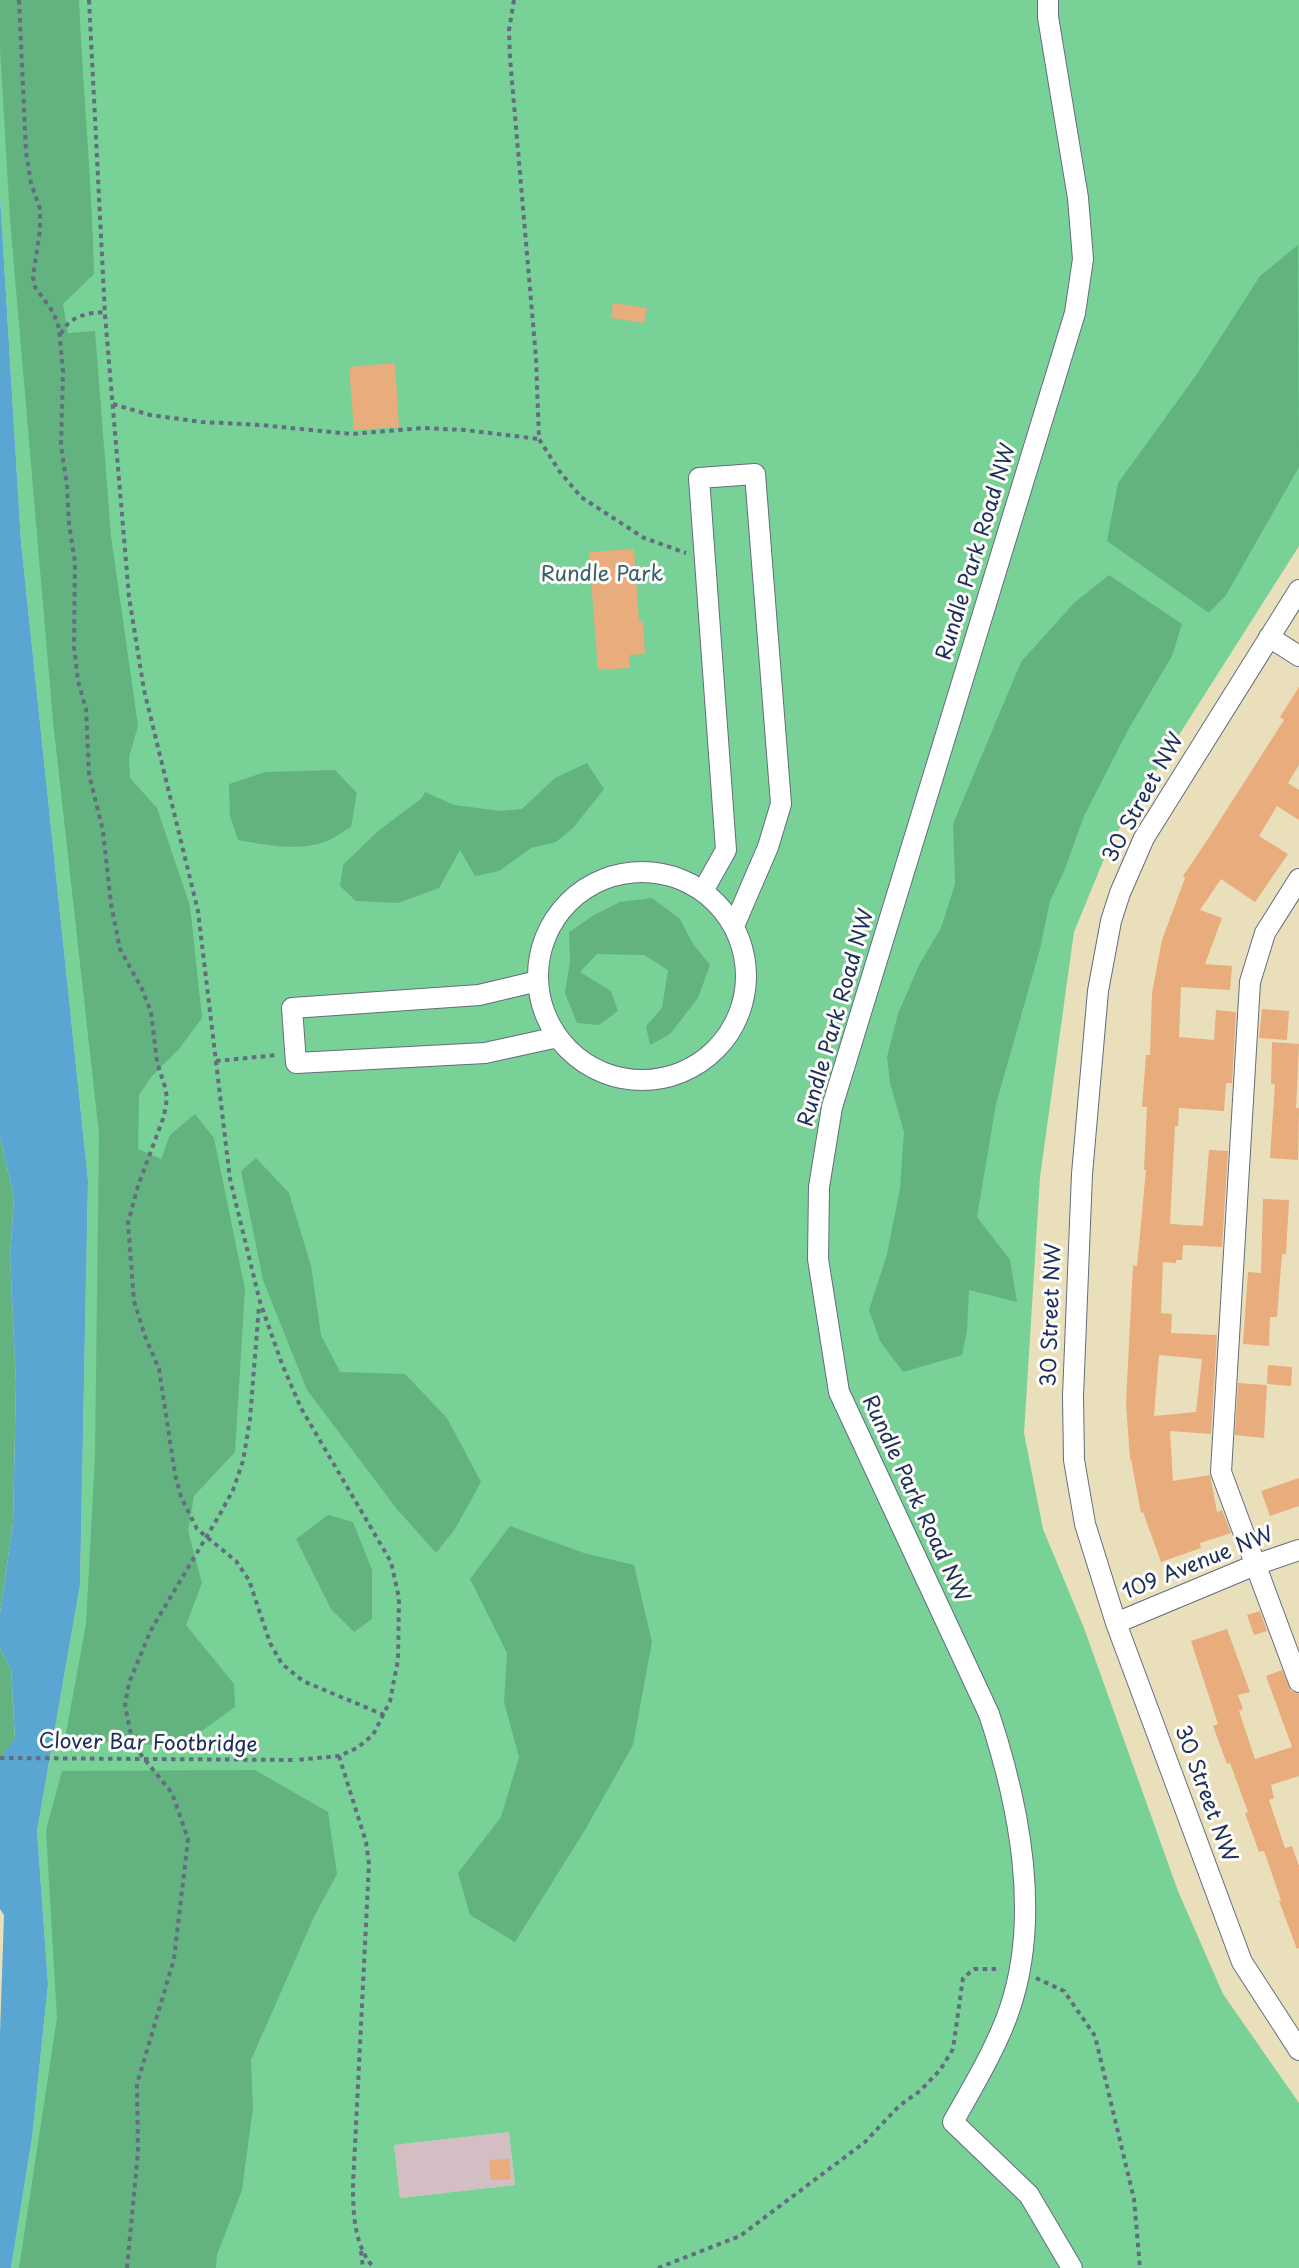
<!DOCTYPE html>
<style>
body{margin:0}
canvas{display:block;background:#e9dfbb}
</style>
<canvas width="1299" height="2268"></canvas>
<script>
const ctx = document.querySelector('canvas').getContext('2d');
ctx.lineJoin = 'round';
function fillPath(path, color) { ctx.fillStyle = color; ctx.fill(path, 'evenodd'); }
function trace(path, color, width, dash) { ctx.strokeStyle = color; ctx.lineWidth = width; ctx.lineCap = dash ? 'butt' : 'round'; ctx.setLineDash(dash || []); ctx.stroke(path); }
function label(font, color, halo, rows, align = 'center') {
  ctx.font = font + ' "Playpen Sans",sans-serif'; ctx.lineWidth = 6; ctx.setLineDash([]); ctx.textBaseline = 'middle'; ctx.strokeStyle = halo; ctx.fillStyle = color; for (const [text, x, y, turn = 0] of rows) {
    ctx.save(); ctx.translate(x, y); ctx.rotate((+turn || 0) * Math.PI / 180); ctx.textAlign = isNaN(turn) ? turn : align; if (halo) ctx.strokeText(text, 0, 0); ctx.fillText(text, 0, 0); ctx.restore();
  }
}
const industrial = new Path2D(`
 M509,2132l6,53 -115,13 -6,-53z`);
const green = new Path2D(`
 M0,0h1299v546l-188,296 -37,90 -34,245 -16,256 19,96 41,99 94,263 45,103 76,109v165h-1288l21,-130 16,-154 -11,-153 43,-246 8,-405 -67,-638 -21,-346zM509,2132l6,53 -115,13 -6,-53z`);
const forest = new Path2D(`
 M0,0h79c4,91 13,182 15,274l-31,30 5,29 27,-2 16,205 27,190 -9,31 1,21 27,30 33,98 12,112 -23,31 -27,27 -13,19 -1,54 23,10 9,-24 25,-21 19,24 31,151 -10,163 -41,44 -6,35 14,52 -16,42 48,59 1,23 -54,39 -113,-5 -2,-8 20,-109 9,-167 4,-323 -46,-413 -43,-502 -10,-171z
 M1298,245l1,222 -73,128 -17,18 -102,-72 11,-58 79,-109 63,-98z
 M1109,575l73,49 -10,32 -44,74 -44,86 -19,53 -15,32 -10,48 -44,155 -19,113 33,43 7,42 -48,-12 -2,41 -5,24 -59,17 -23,-31 -11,-31 18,-56 13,-66 4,-56 -14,-49 -3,-26 11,-43 21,-49 22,-37 14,-44 -2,-60 68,-162 53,-59z
 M587,763l17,26 -31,39 -17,14 -25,6 -32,23 -24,5 -15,-26 -21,38 -41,15 -42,-2 -16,-15 3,-21 35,-34 44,-33 3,-6 29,13 47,6 21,-2 33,-31z
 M335,770l22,23 -6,34c-8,4 -16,11 -24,14 -28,11 -61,4 -89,-1l-8,-24 -1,-32 36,-12z
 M652,898l28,21 13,25 17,21 -12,33 -28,36 -20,11 -4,-19 16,-18 6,-38 -24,-15 -47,-1 -17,18 31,19 7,20 -19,14 -22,-2 -12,-30 5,-31 -1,-30 25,-17 26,-13z
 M0,1137l14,60 -4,59 6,128 -3,139 -13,91z
 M256,1158l33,35 22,73 10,69 19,37 65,2 42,44 34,64 -26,47 -19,24 -40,-45 -89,-118 -44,-110 -22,-109z
 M328,1515l25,7 19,48v49l-18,13 -23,-23 -35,-70z
 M510,1526l74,27 50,12 18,77 -19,103 -48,85 -70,112 -45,-27 -12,-42 43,-56 18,-60 -15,-55 3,-49 -37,-74z
 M0,1648l11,21 4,70 -15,21z
 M255,1770l73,42 9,62 -23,43 -63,143 2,48 -11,82 -25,65 -1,13h-197l38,-250 -11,-188 16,-59z`);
const water = new Path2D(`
 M0,196l21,346 67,638 -8,405 -43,246 11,153 -16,154 -21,130h-11v-235l4,-118 -4,-6v-149l15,-22 -4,-69 -11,-21v-34l13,-91 3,-139 -6,-128 4,-59 -14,-60z`);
const building = new Path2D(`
 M613,303l34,5 -3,15 -33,-5z
 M395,363l4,64 -45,3 -5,-63z
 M634,549l5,72h4l2,33 -16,1 1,13 -32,2 -9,-118z
 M1299,687v78l-11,18 11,7v30l-22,-14 -18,30 29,18 -33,48 -34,-23 -21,31 22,8 -17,46 27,2 -2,24 -49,-3 -2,50 35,3 2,-30 20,2 -4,71h-6l-2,28 -45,-3 -1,18h-3l-5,98 33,2 6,-76 19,1 -6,96 -39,-2 -1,15h-6v3l-13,-1 -2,51 11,1 -1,19 46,2 -6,99 -41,-3 3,50 37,-6 7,37 5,-2 9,23 -31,10 1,5 -40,14 -18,-50 -2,1 -10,-54h-1l-4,-56 7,-138 4,1 9,-96h-2l3,-63h-5l4,-52h4l2,-62 10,-53 23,-62 -2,-2 23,-34 78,-122 -4,-3zM1159,1355l43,4 -6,53 -42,4z
 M1262,1009l27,2 -2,29 -28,-2z
 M1272,1042l27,2 -3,64h3l-1,52 -28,-2 5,-74h-4z
 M1263,1199l26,1 -3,54h-4l-5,63h-7l-1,29 -26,-2 5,-72 13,1z
 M1268,1365l24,2 -1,19 -24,-2z
 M1238,1383l29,2 -3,53 -29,-3z
 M1299,1478v28l-29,10 -9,-25z
 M1260,1611l7,20 -13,4 -7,-20z
 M1227,1629l23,63 -12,3 5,14 -4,2 16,48 37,-12 -26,-71 16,-6 9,21 8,3v82l-28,9 3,13 -5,2 16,48 7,-2 7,20v82l-2,1 -18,-48 2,-1 -17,-49 -5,1 -14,-39 3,-1 -18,-49 -3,1 -14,-38 5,-2 -27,-83z
 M509,2159l2,20 -20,1 -2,-20z`);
const path = new Path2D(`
 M19,0l7,152 5,31 9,26v21l-7,47 2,10 18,25 6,16 4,44 -2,73 6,41 2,38 6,38 -1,85 4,34 8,28 3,65 14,57 8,73 9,45 22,40 9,23 6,50 8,25 2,11 -3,18 -26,70 -10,37 6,78 11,35 14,33 16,105 6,23 16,32 39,32 13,19 21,63 12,21 21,17 81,34
 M89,0l16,315 24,282 15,93 54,221 32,268 30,123 22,62 19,44 90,154 8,36 -1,62 -8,41 -17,34 -16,13 -18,8 -43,4
 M514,0l-5,30 1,28 26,300 3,81 21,33 21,25 63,41 42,15
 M61,334c8,-18 26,-21 44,-22
 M113,404l37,11 52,7 59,3 90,9 72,-6 42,2 74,9
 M216,1061l62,-6
 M339,1756l27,86 3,22 -16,321c0,28 1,61 21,83
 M1036,1978l28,13 31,45 39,163 6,69
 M361,2251l2,17
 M127,2268l11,-116 -1,-68 37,-125 14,-120 -16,-46 -39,-48 -8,-40 4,-22 22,-53 69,-116 13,-24 10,-29 7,-42 9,-113
 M658,2268l82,-32 125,-94 34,-36 21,-15 20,-21 13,-21 10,-71 11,-9h26`);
const minor = new Path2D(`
 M1048,0v17l30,181 5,61 -8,54 -243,794 -13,80 -1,72 21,133 150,322c30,90 52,202 21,294 -12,37 -38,80 -57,114l76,73 43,73
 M1299,590l-155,248 -24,55 -9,28 -13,70 -16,183 -9,222 1,64 11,64 31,99 126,339 57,88
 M1269,637l30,19
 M538 976a104 104 0 1 1 208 0a104 104 0 1 1-208 0Z
 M1299,879l-34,54 -15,49 -29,490 78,210
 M703,891l23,-41 -27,-372 56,-4 26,330 -13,43 -34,79
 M538,981l-59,14 -187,13 4,55 189,-10 73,-16
 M1116,1623l139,-58 44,-15`);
const pathBridge = new Path2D(`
 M0,1758l296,2`);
const streetNames = [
 ["Rundle Park Road NW",977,552,-73],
 ["30 Street NW",1144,798,-61],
 ["Rundle Park Road NW",837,1018,-74],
 ["30 Street NW",1052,1315,-88],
 ["Rundle Park Road NW",915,1499,65],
 ["109 Avenue NW",1198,1564,-22],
 ["Clover Bar Footbridge",148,1744,1],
 ["30 Street NW",1205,1794,70]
];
const parkNames = [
 ["Rundle Park",602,575]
];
fillPath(industrial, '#d2bec3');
fillPath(green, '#78d197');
fillPath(forest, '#62b380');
fillPath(water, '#5aa6d2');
fillPath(building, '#e8ac7d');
trace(minor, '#636d7f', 22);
trace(path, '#636d7f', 4, [4.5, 4.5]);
trace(minor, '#fff', 20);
trace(pathBridge, '#636d7f', 4, [4.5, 4.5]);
label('21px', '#1b2f5e', '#fdfcf7', streetNames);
label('21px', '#37606f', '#fdfcf7', parkNames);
</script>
